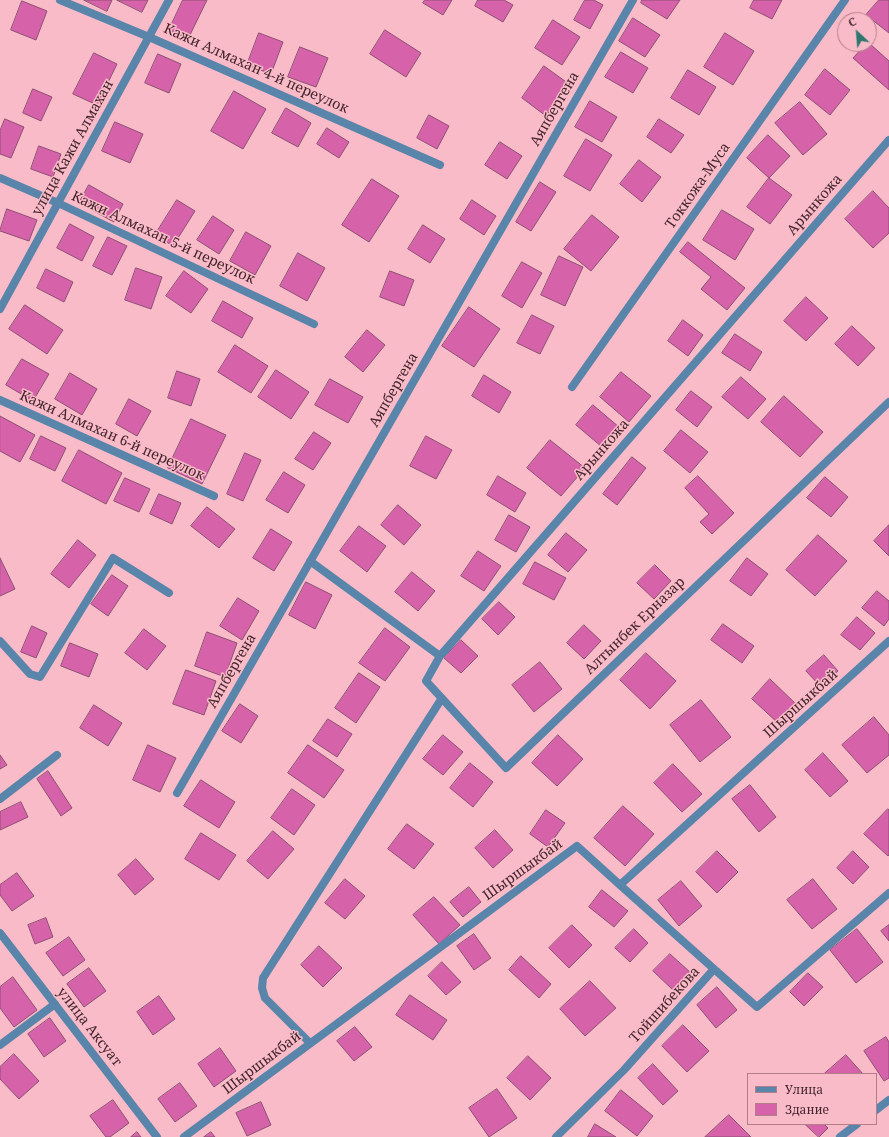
<!DOCTYPE html>
<meta charset="utf-8">
<style>
body{margin:0}
#map{position:relative;width:889px;height:1137px;overflow:hidden;background:#fabbc8;font-family:"Noto Serif",serif}
canvas{display:block}
.legend{position:absolute;left:747px;top:1073px;width:130px;height:52px;box-sizing:border-box;background:#fabbc8;border:1px solid #b17f8a;margin:0;padding:5px 7px;list-style:none;font-size:12px;color:#43252c}
.legend li{display:flex;align-items:center;gap:8px;height:20px}
.legend b{width:20px;border:1px solid #b17f8a}
.north{position:absolute;left:837px;top:12px;width:40px;height:40px;box-sizing:border-box;background:#fabbc8;border:1px solid #b17f8a;border-radius:50%;rotate:334deg;font-size:11px;font-weight:700;line-height:16px;text-align:center;color:#43252c}
.north::after{content:'';display:block;margin:auto;width:14px;height:18px;background:#2e766e;clip-path:polygon(50% 0,100% 100%,50% 72%,0 100%)}
</style>
<div id="map">
<canvas width="889" height="1137"></canvas>
<ul class="legend">
<li><b style="height:5px;background:#5985aa"></b>Улица</li>
<li><b style="height:11px;background:#d663a9"></b>Здание</li>
</ul>
<div class="north">С</div>
</div>
<script>
const ctx = document.querySelector('canvas').getContext('2d');
ctx.lineJoin = 'round';
function fillPath(path, color) { ctx.fillStyle = color; ctx.fill(path, 'evenodd'); }
function trace(path, color, width, dash) { ctx.strokeStyle = color; ctx.lineWidth = width; ctx.lineCap = dash ? 'butt' : 'round'; ctx.setLineDash(dash || []); ctx.stroke(path); }
function label(font, color, halo, rows, align = 'center') {
  ctx.font = font + ' "Noto Serif",serif'; ctx.lineWidth = 3; ctx.setLineDash([]); ctx.textBaseline = 'middle'; ctx.strokeStyle = halo; ctx.fillStyle = color; for (const [text, x, y, turn = 0] of rows) {
    ctx.save(); ctx.translate(x, y); ctx.rotate((+turn || 0) * Math.PI / 180); ctx.textAlign = isNaN(turn) ? turn : align; if (halo) ctx.strokeText(text, 0, 0); ctx.fillText(text, 0, 0); ctx.restore();
  }
}
const building = new Path2D(`
 M84,0h28l-5,11z
 M117,0h31l-6,12z
 M183,0h24l-19,39 -19,-9z
 M425,0h27l-9,15 -20,-12z
 M478,0h26l9,5 -10,17 -28,-16z
 M585,0h9l9,5 -13,24 -16,-9z
 M642,0h38l-13,19 -26,-16z
 M754,0h28l-10,19 -22,-11z
 M879,0h10v33l-23,-18z
 M22,1l25,10 -11,29 -25,-10z
 M633,18l27,17 -15,22 -26,-16z
 M553,20l27,17 -18,28 -27,-17z
 M385,30l36,23 -15,24 -36,-23z
 M259,33l24,9 -12,32 -24,-9z
 M725,33l29,18 -21,34 -29,-18z
 M869,43l20,18v29l-36,-32 13,-14z
 M300,47l28,11 -12,29 -28,-10z
 M621,52l27,16 -15,25 -28,-16z
 M94,53l23,11 -20,41 -24,-11z
 M158,54l23,10 -12,29 -24,-10z
 M544,66l25,18 -23,32 -24,-18z
 M825,69l25,21 -20,25 -25,-20z
 M688,70l28,17 -17,28 -28,-17z
 M33,89l19,8 -11,24 -18,-8z
 M234,91l32,18 -23,40 -32,-18z
 M590,101l27,16 -15,25 -27,-15z
 M800,102l27,32 -24,21 -28,-32z
 M286,108l25,15 -13,24 -26,-14z
 M429,115l20,11 -12,23 -20,-11z
 M5,119l19,8 -13,31 -11,-4v-23z
 M659,119l25,16 -13,18 -24,-16z
 M115,122l28,12 -13,29 -28,-12z
 M327,128l22,14 -10,16 -22,-14z
 M768,135l22,21 -21,22 -22,-20z
 M586,139l26,16 -22,36 -26,-15z
 M500,142l22,14 -15,23 -22,-14z
 M39,146l22,8 -8,23 -22,-8z
 M639,160l22,17 -19,25 -22,-18z
 M769,178l23,17 -22,29 -23,-17z
 M372,179l27,17 -30,46 -27,-17z
 M540,182l16,10 -25,39 -15,-9z
 M89,185l34,19 -9,18 -35,-19z
 M873,191l16,17v25l-16,15 -28,-29z
 M177,200l18,11 -22,35 -18,-11z
 M472,200l24,16 -12,19 -24,-16z
 M7,209l30,11 -8,21 -29,-10z
 M722,210l32,19 -19,31 -32,-20z
 M592,215l27,22 -28,34 -27,-22z
 M213,216l21,14 -15,24 -22,-14z
 M70,224l24,13 -12,24 -25,-13z
 M423,225l22,14 -15,24 -22,-14z
 M246,232l25,14 -16,29 -25,-14z
 M108,237l19,9 -15,29 -19,-9z
 M688,242l57,46 -18,22 -26,-21 10,-12 -31,-25z
 M298,253l27,15 -18,33 -27,-15z
 M559,256l24,11 -18,39 -24,-11z
 M522,262l20,11 -20,35 -20,-12z
 M136,268l26,9 -11,32 -26,-9z
 M46,269l27,13 -9,20 -27,-14z
 M184,271l24,18 -17,24 -25,-17z
 M390,271l24,9 -10,26 -24,-9z
 M806,297l22,21 -22,23 -22,-20z
 M223,301l30,17 -11,20 -30,-17z
 M25,305l38,25 -16,24 -38,-25z
 M469,307l31,22 -26,38 -32,-21z
 M532,315l22,11 -14,28 -23,-11z
 M683,320l20,15 -15,21 -20,-15z
 M852,326l23,22 -17,18 -23,-22z
 M367,330l18,15 -22,27 -18,-15z
 M735,334l27,18 -12,19 -28,-18z
 M235,345l33,21 -17,27 -33,-21z
 M22,359l27,15 -16,27 -27,-16z
 M276,370l33,22 -18,27 -33,-22z
 M177,371l23,8 -9,27 -23,-8z
 M621,372l30,24 -22,26 -29,-25z
 M70,373l27,16 -15,26 -27,-16z
 M484,375l27,17 -12,21 -27,-17z
 M741,377l25,22 -18,20 -26,-22z
 M330,379l33,18 -15,26 -33,-18z
 M691,391l21,16 -15,20 -21,-17z
 M784,396l39,36 -23,25 -39,-35z
 M129,399l22,12 -14,25 -21,-12z
 M593,405l26,22 -17,20 -26,-22z
 M0,416l35,19 -15,27 -20,-11z
 M191,419l35,16 -24,49 -34,-16z
 M681,430l27,22 -18,21 -26,-22z
 M314,432l17,11 -18,27 -18,-11z
 M41,436l25,12 -11,23 -25,-12z
 M426,436l26,14 -16,29 -26,-13z
 M550,440l35,28 -24,28 -34,-28z
 M79,450l43,23 -16,31 -44,-23z
 M245,453l16,7 -18,41 -16,-7z
 M632,457l14,11 -29,37 -14,-11z
 M284,472l21,13 -17,28 -22,-13z
 M498,476l28,17 -11,19 -28,-17z
 M698,476l36,37 -22,21 -12,-12 9,-8 -24,-26z
 M825,477l23,20 -17,20 -24,-19z
 M125,478l25,11 -11,23 -25,-11z
 M159,494l22,9 -9,21 -22,-10z
 M398,505l23,20 -17,20 -23,-20z
 M207,507l28,22 -16,19 -28,-22z
 M509,515l21,12 -14,25 -21,-12z
 M889,525v31l-15,-15z
 M359,526l27,20 -19,26 -27,-21z
 M271,529l21,13 -18,29 -21,-13z
 M566,533l21,17 -19,22 -20,-17z
 M818,535l29,26 -32,35 -29,-26z
 M78,540l18,15 -27,33 -18,-14z
 M478,551l23,15 -17,25 -23,-15z
 M0,558l15,31 -15,7z
 M747,558l21,16 -17,22 -21,-15z
 M535,562l31,16 -12,22 -31,-16z
 M655,565l16,16 -17,18 -17,-16z
 M412,572l23,19 -17,20 -23,-19z
 M112,575l16,11 -20,30 -17,-12z
 M306,582l26,13 -17,34 -26,-14z
 M877,591l12,10v18l-5,7 -22,-18z
 M238,598l21,13 -17,29 -22,-14z
 M499,602l16,15 -17,18 -16,-16z
 M857,617l18,16 -15,17 -19,-15z
 M723,624l31,22 -12,17 -31,-23z
 M584,625l17,16 -17,18 -17,-16z
 M32,626l15,7 -11,25 -15,-6z
 M385,628l25,19 -25,34 -26,-18z
 M144,629l22,17 -19,24 -22,-17z
 M207,632l30,11 -12,34 -30,-11z
 M461,640l17,16 -17,17 -17,-15z
 M70,643l28,11 -9,23 -28,-11z
 M646,653l30,28 -26,28 -30,-29z
 M824,655l14,16 -17,16 -15,-16z
 M540,662l22,27 -28,23 -22,-27z
 M186,670l30,11 -12,34 -31,-11z
 M359,673l21,14 -24,36 -21,-15z
 M770,679l28,27 -18,19 -28,-26z
 M701,700l30,37 -31,25 -30,-37z
 M240,704l18,12 -17,27 -19,-12z
 M94,705l28,18 -14,23 -28,-18z
 M874,717l15,18v20l-22,18 -25,-28z
 M328,719l24,15 -15,23 -24,-16z
 M443,735l20,17 -20,23 -20,-16z
 M558,735l25,24 -26,27 -25,-23z
 M148,745l28,13 -16,34 -27,-12z
 M308,745l36,25 -20,28 -36,-25z
 M823,753l25,28 -18,16 -25,-27z
 M0,755l7,10 -7,4z
 M470,763l23,19 -20,25 -23,-19z
 M673,764l29,30 -20,18 -28,-29z
 M48,771l24,37 -11,8 -24,-37z
 M201,780l34,22 -16,26 -35,-22z
 M750,785l26,32 -17,15 -27,-33z
 M292,789l23,16 -21,30 -23,-17z
 M21,802l7,15 -28,13v-18z
 M623,806l31,28 -29,32 -31,-28z
 M888,809l1,1v45l-1,1 -24,-22z
 M546,810l19,13 -17,24 -18,-13z
 M407,824l27,20 -20,25 -26,-20z
 M495,830l18,20 -20,18 -18,-20z
 M273,831l21,18 -26,30 -21,-18z
 M201,833l35,22 -17,25 -34,-21z
 M717,851l21,21 -21,21 -21,-21z
 M853,851l16,16 -16,17 -16,-16z
 M136,859l18,20 -19,16 -17,-20z
 M17,873l17,23 -22,15 -12,-16v-10z
 M345,879l20,17 -20,23 -20,-16z
 M813,879l24,30 -25,20 -25,-29z
 M681,881l21,25 -23,20 -21,-26z
 M469,887l12,15 -18,15 -13,-15z
 M602,890l26,21 -14,16 -25,-20z
 M434,897l26,28 -21,19 -26,-29z
 M46,918l7,19 -18,7 -7,-19z
 M572,925l20,20 -23,23 -20,-20z
 M889,925v16l-8,-10z
 M634,929l14,14 -18,19 -15,-14z
 M857,929l26,33 -27,21 -26,-33z
 M474,934l17,24 -17,12 -17,-24z
 M69,937l16,23 -22,16 -17,-23z
 M319,946l23,22 -19,19 -22,-22z
 M670,954l20,18 -17,18 -20,-19z
 M521,956l30,28 -12,14 -30,-28z
 M442,962l19,20 -15,13 -18,-19z
 M89,968l17,23 -22,16 -17,-23z
 M808,973l15,14 -19,19 -14,-14z
 M13,977l24,33 -23,17 -14,-19v-21z
 M590,981l26,27 -31,28 -25,-27z
 M717,987l20,23 -21,18 -19,-23z
 M410,995l37,25 -14,20 -37,-25z
 M159,996l16,23 -22,16 -16,-23z
 M50,1018l16,23 -22,16 -16,-23z
 M683,1025l26,26 -22,21 -25,-26z
 M355,1027l17,20 -18,14 -17,-20z
 M886,1037l3,5v36l-5,3 -20,-30z
 M220,1048l16,23 -22,16 -16,-23z
 M14,1054l25,27 -20,18 -19,-20v-12z
 M846,1055l17,19h-39z
 M528,1056l23,22 -21,22 -23,-22z
 M653,1064l25,27 -15,14 -25,-27z
 M180,1083l17,23 -22,16 -17,-23z
 M497,1089l20,29 -28,19 -20,-29z
 M621,1090l32,26 -16,20 -32,-25z
 M113,1100l16,23 -19,14h-4l-16,-21z
 M261,1102l10,23 -24,11 -11,-23z
 M729,1115l22,22h-46z
 M595,1124l21,13h-28z
 M805,1124h19l4,4 -9,9z
 M137,1132l4,5h-10z
 M211,1132l4,5h-11z`);
const street = new Path2D(`
 M60,0l89,37 291,128
 M0,178l58,25 256,121
 M0,309l169,-309
 M572,387l273,-387
 M0,400l214,96
 M310,561l130,95 449,-516
 M0,641l30,33 10,3 73,-119 56,35
 M440,656l-14,25 80,87 383,-366
 M177,793l456,-793
 M0,799l57,-44
 M620,885l94,84
 M0,933l157,204
 M310,1043l-45,-45 -3,-10 1,-10 179,-280
 M0,1045l55,-41
 M876,1110l13,-10
 M184,1137l393,-291 43,39 269,-244
 M556,1137l68,-67 90,-101 43,38 132,-114
 M840,1137l17,-13`);
const streetNames = [
 ["Кажи Алмахан 4-й переулок",256,69,24],
 ["Аяпбергена",555,109,-60],
 ["улица Кажи Алмахан",73,148,-61],
 ["Токкожа-Муса",698,186,-55],
 ["Арынкожа",815,205,-49],
 ["Кажи Алмахан 5-й переулок",163,238,25],
 ["Аяпбергена",394,390,-60],
 ["Кажи Алмахан 6-й переулок",112,436,24],
 ["Арынкожа",602,450,-49],
 ["Алтынбек Ерназар",635,626,-44],
 ["Аяпбергена",232,671,-60],
 ["Шыршыкбай",801,704,-42],
 ["Шыршыкбай",523,870,-36],
 ["Тойшибекова",665,1005,-48],
 ["улица Аксуат",89,1027,52],
 ["Шыршыкбай",262,1063,-37]
];
fillPath(building, '#d663a9');
trace(building, '#8c5073', 1);
trace(street, '#5985aa', 8);
label('14px', '#43252c', '#fabbc8', streetNames);
</script>
